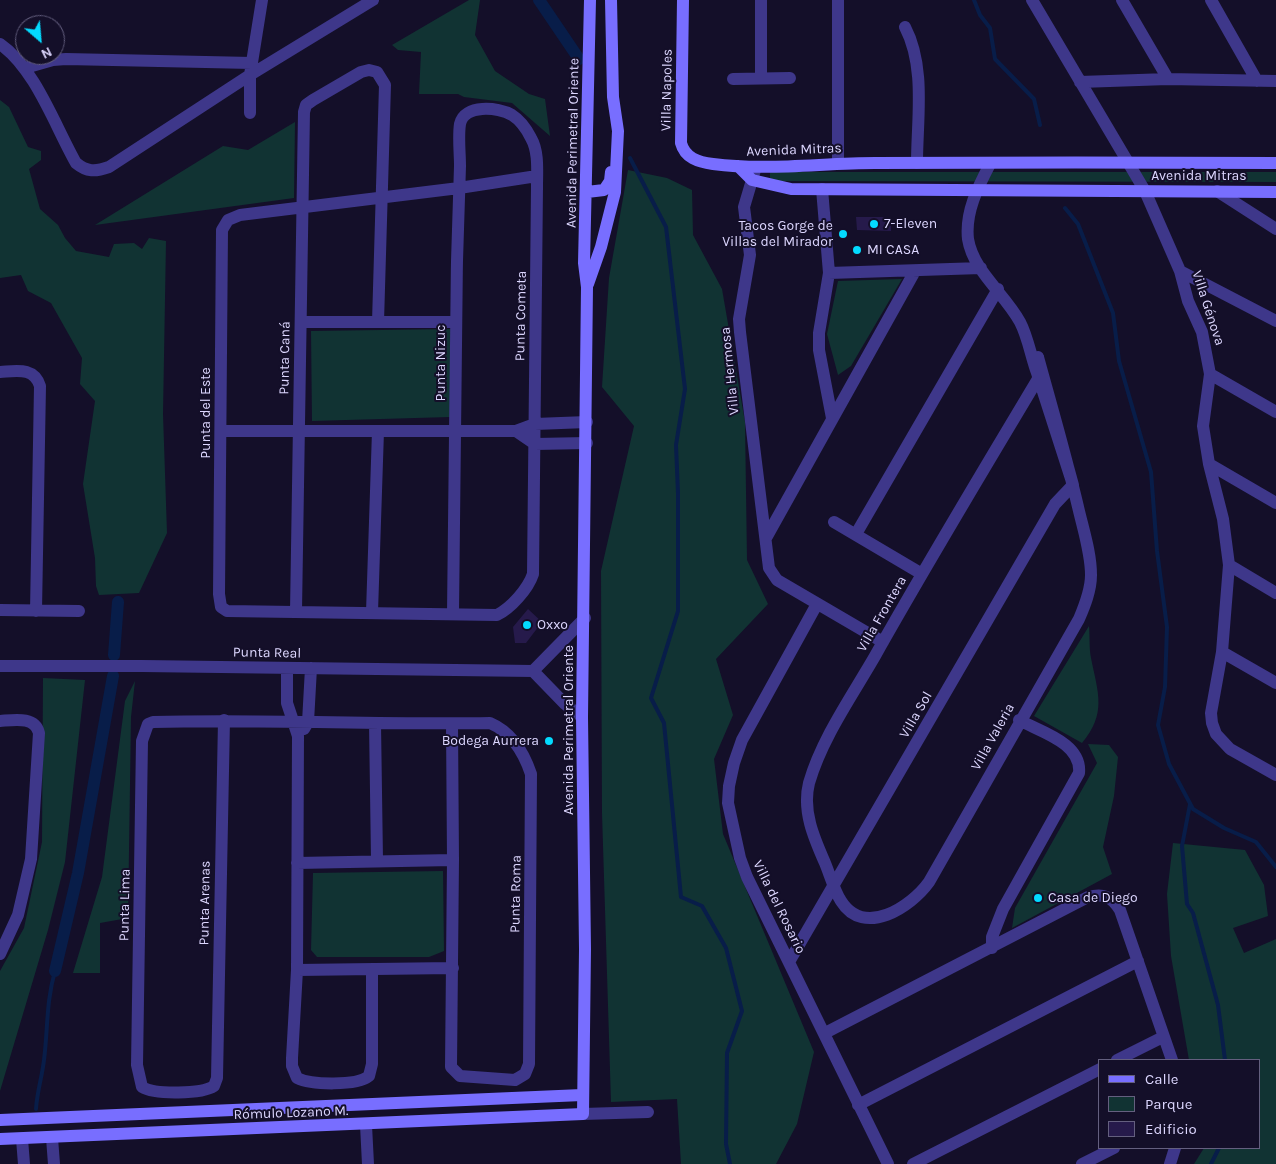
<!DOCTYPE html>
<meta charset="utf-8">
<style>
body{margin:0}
#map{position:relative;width:1276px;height:1164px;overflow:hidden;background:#140f29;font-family:Karla,sans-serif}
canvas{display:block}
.legend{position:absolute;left:1098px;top:1059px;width:162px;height:90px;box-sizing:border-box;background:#140f29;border:1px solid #645f7f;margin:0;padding:6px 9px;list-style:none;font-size:15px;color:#ddd7ff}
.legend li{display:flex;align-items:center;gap:10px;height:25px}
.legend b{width:25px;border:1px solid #645f7f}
.north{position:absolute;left:15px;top:15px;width:50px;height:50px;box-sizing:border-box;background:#140f29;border:1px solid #645f7f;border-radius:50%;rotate:153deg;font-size:14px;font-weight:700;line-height:20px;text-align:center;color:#ddd7ff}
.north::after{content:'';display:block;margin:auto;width:18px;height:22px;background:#03dbff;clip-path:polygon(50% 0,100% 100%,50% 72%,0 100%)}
</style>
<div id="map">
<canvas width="1276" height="1164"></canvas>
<ul class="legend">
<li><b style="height:6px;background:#786eff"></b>Calle</li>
<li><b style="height:14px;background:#133"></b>Parque</li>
<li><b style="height:14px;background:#261a4b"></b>Edificio</li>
</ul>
<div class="north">N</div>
</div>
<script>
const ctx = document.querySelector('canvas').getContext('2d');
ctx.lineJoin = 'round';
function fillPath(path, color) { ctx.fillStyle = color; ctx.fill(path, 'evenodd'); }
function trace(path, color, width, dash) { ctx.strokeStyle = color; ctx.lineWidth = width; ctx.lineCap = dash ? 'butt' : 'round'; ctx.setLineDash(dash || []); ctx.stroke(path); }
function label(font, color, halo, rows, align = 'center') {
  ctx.font = font + ' Karla,sans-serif'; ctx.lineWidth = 4; ctx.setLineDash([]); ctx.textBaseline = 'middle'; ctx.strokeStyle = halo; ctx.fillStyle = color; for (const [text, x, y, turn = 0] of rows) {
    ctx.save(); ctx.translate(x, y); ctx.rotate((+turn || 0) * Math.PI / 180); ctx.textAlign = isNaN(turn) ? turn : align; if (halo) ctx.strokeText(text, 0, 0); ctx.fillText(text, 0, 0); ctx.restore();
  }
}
const green = new Path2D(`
 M469,0h11l-5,35 20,36 34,23 16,5 5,37 -38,-33 -48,-6 -6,-3h-39l2,-42 -23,-2 -6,-5z
 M0,100l9,7 19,40 13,4v9l-12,9 11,40 18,16 7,13 11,13 33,6 5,-13 20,-1 8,6 7,-11 17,3 -3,173 4,119 -28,60 -40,2 -3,-9 -1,-28 -12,-74 12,-83 -15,-17 2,-26 -31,-55 -23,-12 -7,-16 -21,3z
 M295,122l-1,76 -199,27 128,-79 25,4z
 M628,170l39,8 25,12 1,45 29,54 23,133 2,138 21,44 -52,55 17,56 -19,44 9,75 91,218 -17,72 -21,40h-95l-4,-65 -66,3 -9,-289 -1,-242 33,-145 -32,-39 7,-109z
 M770,172h506v10l-506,-1z
 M902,279l-51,87 -13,9 -11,-41 11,-53z
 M451,329l-1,88 -138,4 -1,-90z
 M1089,626c1,11 0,22 2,32 7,35 16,55 -9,85l-48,-27z
 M43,678l42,2 -20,182 -17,68 -48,161v-120l24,-43 18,-86z
 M135,681l-4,36 -3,201 -28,5v50h-27l29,-96 23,-176z
 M1088,744l21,1 9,12 -4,39 -11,51 9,27 -100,54 3,-20 82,-145z
 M1173,843l72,7 19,35 4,31 -35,12 11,25 32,-14v225h-82l10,-16h56v-88h-71l-18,-104 -4,-62z
 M443,871l1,80 -15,6h-112l-6,-7 2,-77z`);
const stream = new Path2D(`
 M974,0l6,15 10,13 5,31 39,40 6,26
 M630,158l36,69 19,162 -9,56 2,48v118l-27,87 13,25 17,174 21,9 24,42 16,63 -15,42 -1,91 4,20
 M1065,208l13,16 35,89 6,48 32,111 6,79 10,76 -2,60 -7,38 11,39 24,45 31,19 32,14 20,25
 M1190,804l-8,42 5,58 6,9 25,92 7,55
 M36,1109c1,-17 6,-32 8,-49 4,-31 2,-58 11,-89
 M1211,1164l8,-16`);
const canal = new Path2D(`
 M539,0l40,59
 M114,655l4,-53
 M55,971l23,-98 35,-197`);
const building = new Path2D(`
 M856,217h35v14l-34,-1z
 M528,609l14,13 -16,21h-11l-2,-16z`);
const street = new Path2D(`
 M1032,0l113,191 35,80 8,30 14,31 8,42 -7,52 6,38 14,55 6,46 -7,87 -11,61 1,10 4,11 14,15 46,26
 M1122,0l46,79
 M1211,0l46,81
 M905,27c21,40 12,92 12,136
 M0,44c35,24 55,82 76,119 11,9 19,9 33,4l141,-92 123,-75
 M25,68l28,-8 13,-1 186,4
 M761,78v-78
 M733,79l57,-1
 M1080,82l88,-3 108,2
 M250,113v-38l12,-75
 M838,163v-163
 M990,164c-12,23 -25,48 -22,75 5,32 37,55 52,83 8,15 11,35 17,51 12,37 24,75 36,112l-31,-113 -4,-15c14,51 29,102 41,154 5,21 12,43 12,64 0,15 -6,30 -12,44l-150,263c-18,25 -65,56 -88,19 -7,-11 -11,-26 -16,-38 -11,-25 -23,-52 -16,-80 13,-45 43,-87 66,-127 54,-96 111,-190 167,-284
 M755,170l-11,37 6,48 -11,64 1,13 29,236 8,12 106,62
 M822,189l7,84 -10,60v17l13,68
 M1217,191l59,38
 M1180,271l96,50
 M829,273l152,-5
 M301,322h155
 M0,372c17,-1 34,-5 40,14l-4,225
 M1210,374l66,38
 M222,431h294l19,-7 52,-2
 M516,431l19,13 52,-1
 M1209,464l67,39
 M834,522l88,52
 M856,534l142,-245
 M766,538l149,-267
 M1229,565l47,28
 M817,604l-75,136 -8,23 -5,23 -1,17 12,55 7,19 141,287
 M0,610l79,1
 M296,611l8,-499 2,-7 7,-5 48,-28 8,-2 8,2 8,13 -7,237
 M372,612l6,-181
 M453,613c2,-118 2,-235 4,-352 1,-32 2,-64 3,-95 0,-13 -2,-29 0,-42 4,-20 38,-17 52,-9 8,5 15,15 19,23 8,14 6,33 6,49l-4,387c-5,15 -22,34 -36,41l-270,-4 -6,-4 -2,-13 3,-364 6,-10 12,-5 219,-27 78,-12
 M1222,652l54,31
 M0,666h142l391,5 32,33 17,13
 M287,669v34l11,33 -1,234 -5,88v8l5,12c14,7 60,8 72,-2l3,-12v-95
 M533,671l52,-53
 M224,720l-7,358 -3,8c-12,8 -59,9 -72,1l-5,-22 5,-324 6,-17 5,-2c113,-3 225,3 337,1 21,9 34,30 41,51l-2,290 -4,10 -10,6 -55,-4 -9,-9 2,-207 -1,-136
 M0,721c14,-1 35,-5 39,12l-8,126 -13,56 -18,39
 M375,723l2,137
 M304,729l4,-7 3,-54
 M297,863l156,-3
 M992,948v-11l11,-28 76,-136c3,-30 -38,-41 -60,-53
 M789,962l266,-458 18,-19
 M297,970l156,-2
 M825,1033l263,-136c15,-4 23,-1 32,13l52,150
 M1117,1060l46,-23
 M858,1105l280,-144
 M583,1114l65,-2
 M366,1125l2,39
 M52,1138l2,26
 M22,1139l2,25
 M913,1164l187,-95
 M1082,1164l32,-16
 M1170,1164l5,-16`);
const secondary = new Path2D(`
 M683,0l-2,143c4,15 17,19 32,21 53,7 109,-1 162,-1 134,0 267,-1 401,0
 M738,166l14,14 39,9 485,3
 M587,192l17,-2 6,-9 1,-9
 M588,284l13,-37 14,-55 3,-61 -5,-34 -2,-97
 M0,1120l582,-25
 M0,1139l583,-25 2,-165 -3,-232 5,-430 -3,-24 6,-263`);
const markers = [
 [874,224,5,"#03dbff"],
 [843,234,5,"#03dbff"],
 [857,250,5,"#03dbff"],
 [527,625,5,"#03dbff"],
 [549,741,5,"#03dbff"],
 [1038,898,5,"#03dbff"]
];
const streetNames = [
 ["Villa Napoles",667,90,-89],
 ["Avenida Perimetral Oriente",573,143,-89],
 ["Avenida Mitras",794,150,-2],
 ["Avenida Mitras",1199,176],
 ["Villa Génova",1208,308,72],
 ["Punta Cometa",521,316,-89],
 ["Punta Caná",285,358,-89],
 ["Punta Nizuc",441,363,-90],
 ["Villa Hermosa",730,371,-96],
 ["Punta del Este",206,413,-90],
 ["Villa Frontera",882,614,-60],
 ["Punta Real",267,653,1],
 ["Villa Sol",916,715,-60],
 ["Avenida Perimetral Oriente",569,730,-90],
 ["Villa Valeria",993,737,-61],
 ["Punta Roma",516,894,-89],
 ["Punta Arenas",205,903,-89],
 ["Punta Lima",125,905,-89],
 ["Villa del Rosario",779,907,64],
 ["Rómulo Lozano M.",291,1113,-2]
];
const poiNames = [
 ["7-Eleven",884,224],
 ["Tacos Gorge de",833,226,"right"],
 ["Villas del Mirador",833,242,"right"],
 ["MI CASA",867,250],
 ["Oxxo",537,625],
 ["Bodega Aurrera",539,741,"right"],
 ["Casa de Diego",1048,898]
];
fillPath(green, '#133');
trace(stream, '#081d49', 4);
trace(canal, '#081d49', 12);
fillPath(building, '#261a4b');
trace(street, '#3e378a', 12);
trace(secondary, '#786eff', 12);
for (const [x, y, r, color] of markers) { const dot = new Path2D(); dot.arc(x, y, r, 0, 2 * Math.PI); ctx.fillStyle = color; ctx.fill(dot); trace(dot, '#140f29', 2); }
label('14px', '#ddd7ff', '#140f29', streetNames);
label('14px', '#ddd7ff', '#140f29', poiNames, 'left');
</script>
